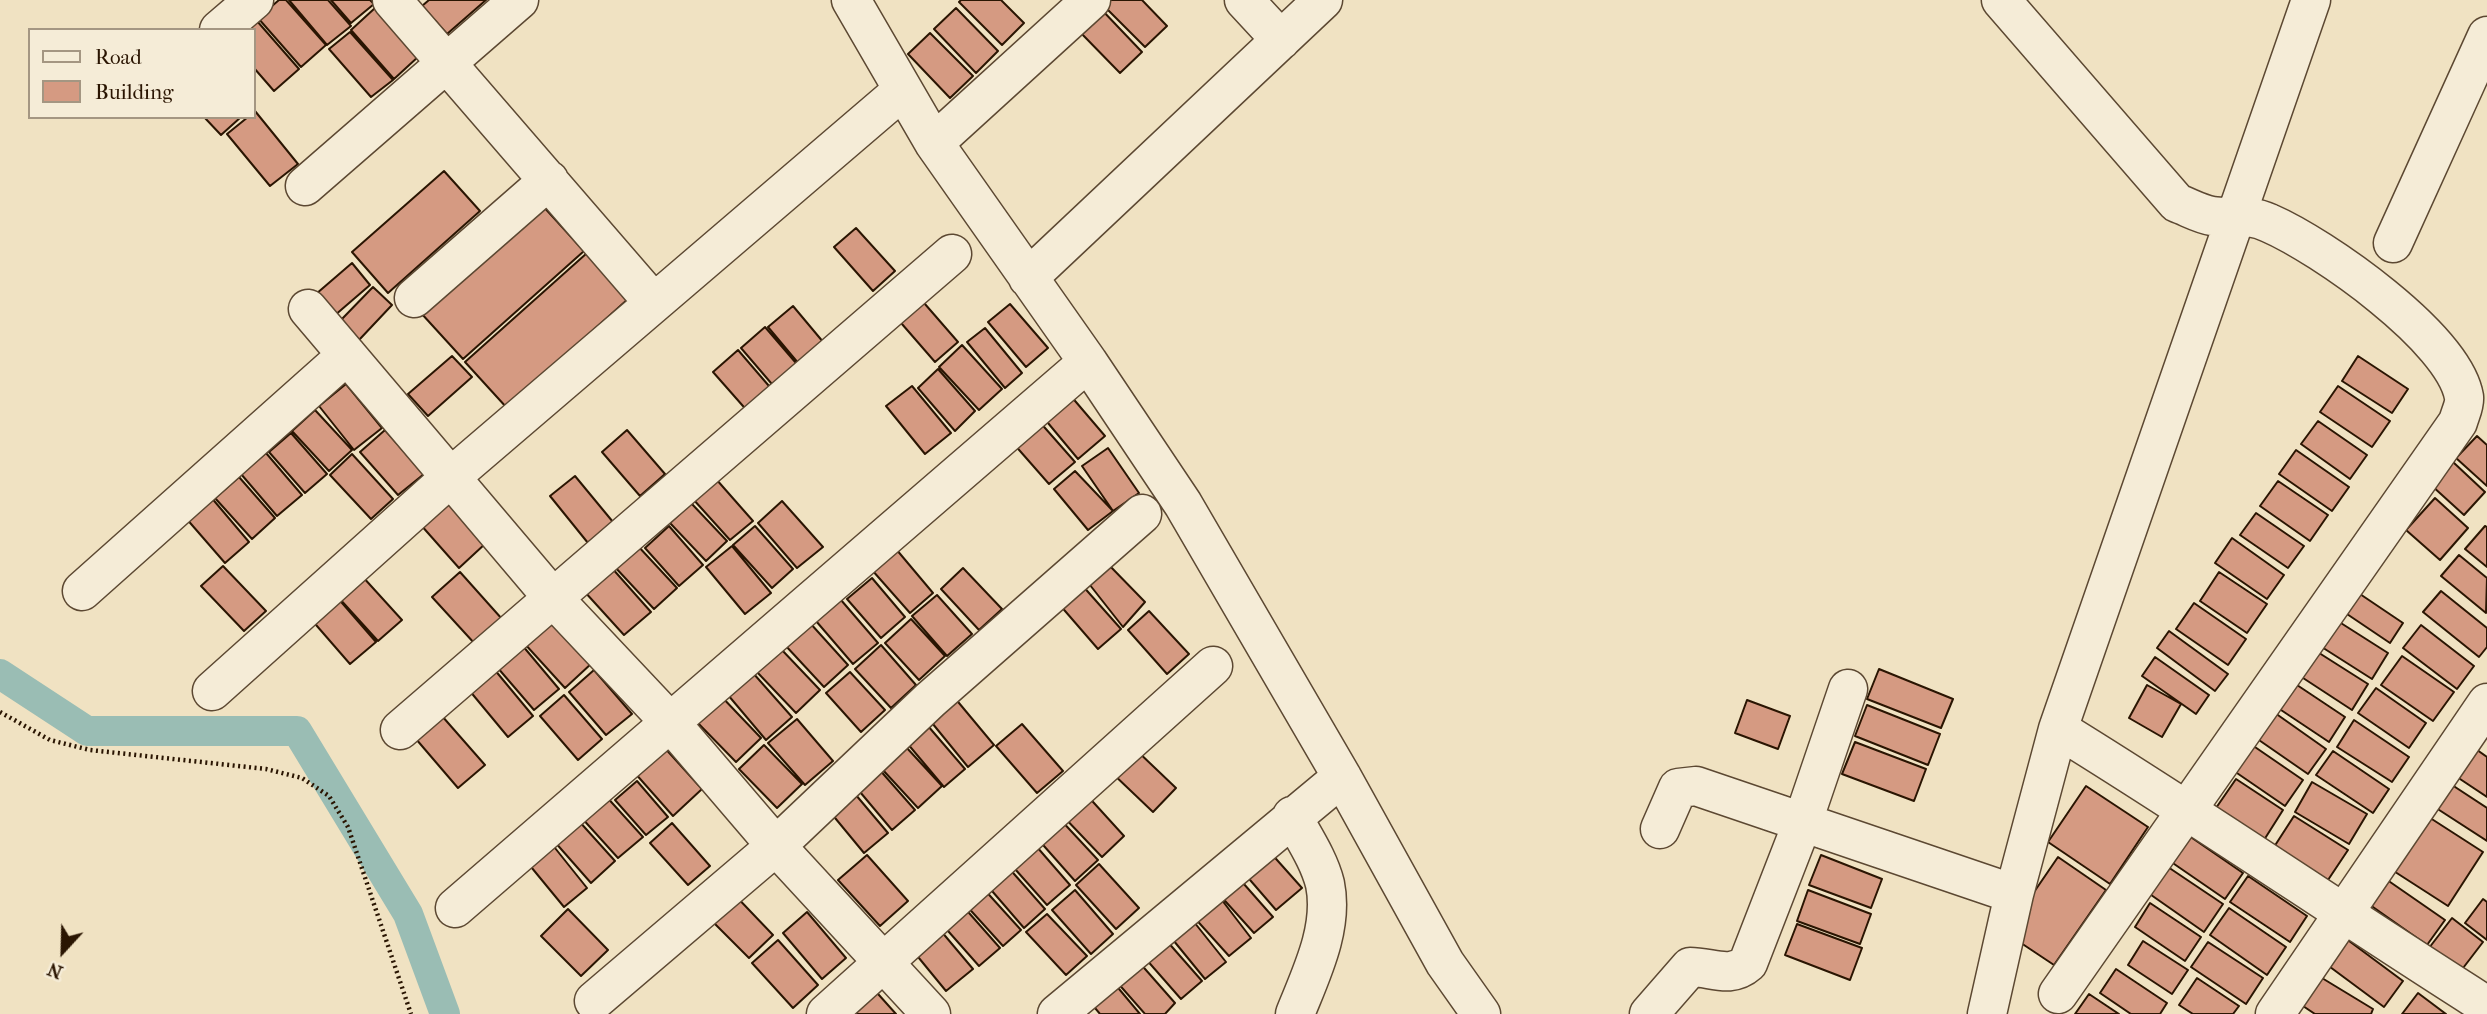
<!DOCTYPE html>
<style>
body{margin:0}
#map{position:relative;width:2487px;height:1014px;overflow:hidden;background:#f0e2c2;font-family:"IM FELL French Canon",serif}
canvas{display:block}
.legend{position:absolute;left:28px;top:28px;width:228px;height:91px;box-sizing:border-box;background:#f5ecd7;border:2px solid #a49682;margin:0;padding:9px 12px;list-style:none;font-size:21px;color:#2a1502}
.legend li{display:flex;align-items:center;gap:14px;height:35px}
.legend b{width:35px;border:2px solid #a49682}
.north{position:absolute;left:28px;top:916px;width:70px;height:70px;-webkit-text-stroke:5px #f5ecd7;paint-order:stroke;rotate:202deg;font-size:19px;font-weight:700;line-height:28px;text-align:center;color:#2a1502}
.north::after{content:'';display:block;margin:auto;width:24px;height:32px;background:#2a1502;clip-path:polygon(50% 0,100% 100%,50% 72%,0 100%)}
</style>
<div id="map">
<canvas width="2487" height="1014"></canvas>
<ul class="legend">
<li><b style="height:9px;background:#f5ecd7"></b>Road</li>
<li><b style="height:19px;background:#d59a82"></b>Building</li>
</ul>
<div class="north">N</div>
</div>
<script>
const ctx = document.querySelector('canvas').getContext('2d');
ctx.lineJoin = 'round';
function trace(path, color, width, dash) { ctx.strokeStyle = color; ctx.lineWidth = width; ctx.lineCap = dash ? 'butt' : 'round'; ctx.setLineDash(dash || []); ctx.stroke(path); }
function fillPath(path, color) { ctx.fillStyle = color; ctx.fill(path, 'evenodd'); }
const canal = new Path2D(`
 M0,674l87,57h210l111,183 37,100`);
const building = new Path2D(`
 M279,0h7l40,45 -25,22 -43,-49z
 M289,0h39l23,26 -24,19z
 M331,0h39l4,4 -23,19z
 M429,0h57l-39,34 -25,-28z
 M961,0h40l23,23 -22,22 -43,-43z
 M1106,0h36l25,26 -22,21 -43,-43z
 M375,8l44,48 -25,23 -43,-49z
 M956,8l42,43 -22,22 -42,-44z
 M1100,8l42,44 -22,21 -42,-43z
 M257,21l42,48 -25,22 -20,-23v-38h-8z
 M350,32l43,48 -22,17 -42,-48z
 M930,33l43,43 -23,22 -42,-44z
 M255,111l43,53 -28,22 -43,-52 21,-17h6z
 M204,117h37l-20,18z
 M444,171l36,40 -92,82 -36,-41z
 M542,205l42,46 -121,108 -42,-46z
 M856,228l39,43 -22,20 -39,-44z
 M587,253l41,46 -121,109 -42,-46z
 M352,263l18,22 -36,31 -18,-22z
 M373,287l19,18 -33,35 -19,-19z
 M918,296l40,46 -23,20 -40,-46z
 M1010,304l38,44 -22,19 -38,-45z
 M793,306l36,43 -25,21 -36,-43z
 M765,327l37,43 -25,20 -36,-42z
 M985,328l37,45 -17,15 -38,-46z
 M962,345l40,44 -23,21 -40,-43z
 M738,350l37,43 -25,21 -37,-42z
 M452,356l20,21 -44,39 -20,-22z
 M2358,356l50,33 -16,24 -50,-32z
 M938,369l37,42 -20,20 -37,-43z
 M346,384l36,44 -28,22 -35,-44z
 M912,386l39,47 -26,21 -39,-48z
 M2338,386l52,35 -18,26 -52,-35z
 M1070,395l35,41 -27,23 -35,-42z
 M315,410l37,40 -23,21 -37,-40z
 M1038,420l37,42 -26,22 -36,-41z
 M2318,421l49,34 -17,24 -49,-35z
 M385,430l39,44 -26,21 -38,-43z
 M627,430l38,44 -25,22 -38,-44z
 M291,433l36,41 -22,19 -36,-41z
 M2477,436l10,9v41l-31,-28z
 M1108,448l31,45 -26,18 -31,-45z
 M2296,450l53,37 -17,24 -53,-37z
 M266,453l36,42 -25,21 -36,-42z
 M352,454l41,45 -22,20 -41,-44z
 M2453,462l32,30 -21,23 -33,-30z
 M1075,471l38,40 -25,19 -34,-41z
 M575,476l38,46 -25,21 -38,-47z
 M239,477l36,41 -23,21 -37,-41z
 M716,479l37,42 -23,19 -37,-41z
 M2278,481l50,34 -18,26 -50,-35z
 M210,496l39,46 -24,21 -40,-46z
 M2435,498l33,30 -28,32 -34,-30z
 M448,500l38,43 -27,25 -39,-44z
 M782,501l41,46 -26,21 -39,-45z
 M691,503l36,38 -21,20 -36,-38z
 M2256,513l48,33 -16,22 -48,-33z
 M669,526l34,39 -24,21 -34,-38z
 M755,526l38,43 -21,19 -39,-43z
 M2485,526l2,1v40l-22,-18z
 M2232,538l52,37 -17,24 -52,-36z
 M637,545l40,43 -23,21 -40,-43z
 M732,546l39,47 -26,21 -39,-47z
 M896,549l37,44 -23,20 -38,-43z
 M2459,555l28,23 -1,35 -45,-37z
 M1107,563l38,39 -22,25 -37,-47z
 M223,566l43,45 -22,20 -43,-45z
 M611,567l40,45 -27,23 -40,-44z
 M963,568l39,41 -23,21 -38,-41z
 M460,572l42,47 -27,25 -43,-47z
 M2219,572l48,32 -20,29 -47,-32z
 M362,576l40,44 -24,21 -40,-44z
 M872,578l33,39 -24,21 -34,-39z
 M1081,584l40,45 -23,20 -39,-45z
 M2354,590l49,33 -13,20 -49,-33z
 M2441,591l46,37v19l-8,10 -56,-45z
 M937,595l35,39 -25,22 -35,-40z
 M336,596l40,46 -26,22 -40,-46z
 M841,600l37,43 -25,21 -37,-43z
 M2194,603l52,36 -18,26 -52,-36z
 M1149,611l40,43 -22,20 -39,-44z
 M2333,618l55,35 -16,26 -55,-35z
 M551,619l41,44 -27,25 -41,-45z
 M911,619l34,37 -26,24 -34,-37z
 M810,623l38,42 -24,22 -39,-42z
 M2421,625l53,41 -17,23 -54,-41z
 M2169,631l59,43 -13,17 -58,-43z
 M522,645l37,44 -25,21 -37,-43z
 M881,645l35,40 -25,23 -36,-39z
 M781,649l39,41 -24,23 -39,-41z
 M2316,651l52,33 -16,26 -52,-34z
 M2402,656l52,36 -21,29 -52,-36z
 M2155,657l54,38 -13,19 -54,-38z
 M494,669l39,47 -25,21 -39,-47z
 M1879,669l74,30 -12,29 -74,-29z
 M594,670l38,44 -26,21 -37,-43z
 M850,672l35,38 -24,22 -35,-39z
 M753,673l39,44 -26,23 -38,-45z
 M2294,683l51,34 -16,25 -51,-34z
 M2147,685l34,19 -19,33 -33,-19z
 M2376,688l50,35 -17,25 -51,-35z
 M719,694l42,44 -25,24 -43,-44z
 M564,695l38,44 -24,21 -38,-44z
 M954,697l40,48 -26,22 -40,-49z
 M1747,700l43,16 -12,33 -43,-16z
 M1867,705l73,29 -12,31 -73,-29z
 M2275,713l51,36 -18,25 -52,-36z
 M442,716l43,49 -27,23 -42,-49z
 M797,719l36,42 -28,24 -37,-42z
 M2354,720l55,37 -17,25 -55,-35z
 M1022,724l41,47 -26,22 -41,-47z
 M928,726l37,43 -21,18 -37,-44z
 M1855,742l71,27 -12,32 -72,-27z
 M764,745l38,39 -25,24 -38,-39z
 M2252,745l51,35 -18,26 -51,-35z
 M2470,745l17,12v40l-36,-24z
 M663,746l39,43 -29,27 -39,-44z
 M906,747l36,39 -24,22 -36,-39z
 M1133,747l43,41 -23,24 -43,-41z
 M2333,751l56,38 -16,24 -57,-38z
 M878,768l37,42 -23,20 -37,-44z
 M2236,779l47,31 -19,30 -48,-32z
 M637,781l31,36 -22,18 -31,-35z
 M2312,782l55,32 -18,30 -54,-32z
 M2449,783l38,25v33l-54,-35z
 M2086,786l62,41 -38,57 -62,-42z
 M850,788l38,45 -24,20 -38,-46z
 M1084,792l40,44 -22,21 -41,-43z
 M604,794l39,43 -25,21 -38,-42z
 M2424,814l59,38 -35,54 -59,-38z
 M2294,816l54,34 -20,30 -54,-33z
 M1058,817l40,43 -23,21 -39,-44z
 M578,820l37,41 -24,22 -37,-42z
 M672,823l38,43 -22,19 -38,-42z
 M2182,831l61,42 -18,26 -61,-42z
 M1030,839l40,46 -23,20 -40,-45z
 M551,843l36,45 -23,19 -37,-45z
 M1269,851l33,37 -26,22 -32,-37z
 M867,855l41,46 -28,25 -42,-46z
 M1821,855l61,24 -11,29 -62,-23z
 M2058,857l48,33 -52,75 -48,-32z
 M2162,863l61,41 -19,28 -60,-42z
 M1099,864l40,44 -23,21 -40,-44z
 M1007,866l38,43 -21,19 -38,-44z
 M1236,875l37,42 -19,16 -37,-41z
 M2380,875l65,45 -18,25 -64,-45z
 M2248,876l59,40 -17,26 -60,-40z
 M982,887l39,43 -18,16 -39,-43z
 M730,890l43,45 -24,23 -44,-44z
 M1075,890l38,44 -22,20 -39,-44z
 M1808,890l63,24 -11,30 -63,-23z
 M1218,895l33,43 -22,18 -37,-41z
 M2483,899l4,3v38l-22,-17z
 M2150,903l51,34 -16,24 -50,-34z
 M962,905l38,43 -21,18 -38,-43z
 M2229,908l57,39 -19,28 -57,-40z
 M568,909l40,41 -27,26 -40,-40z
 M807,912l39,46 -24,21 -39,-46z
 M1047,914l40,42 -21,19 -40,-43z
 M1190,917l36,45 -21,17 -36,-44z
 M2452,918l31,24 -23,30 -31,-24z
 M1797,924l65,24 -12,32 -65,-25z
 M941,931l32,38 -27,22 -32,-39z
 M2341,935l62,46 -19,26 -62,-46z
 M778,940l40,45 -25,23 -41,-45z
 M1166,940l36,41 -21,18 -36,-41z
 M2143,941l45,29 -16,24 -44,-29z
 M2208,942l55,36 -17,26 -55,-37z
 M1138,961l37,42 -10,11h-20l-29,-33z
 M2116,969l51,34 -7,11h-29l-31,-21z
 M2317,975l56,34 -2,5h-56l-15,-10z
 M2197,978l42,28 -6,8h-40l-14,-9z
 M1114,983l26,31h-40l-10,-12z
 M870,985l26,29h-43z
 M2418,993l28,21h-44z
 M2089,994l30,20h-44z`);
const path = new Path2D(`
 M0,712l50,28 40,10 176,19 36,9 27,18 19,31 63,187`);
const minor = new Path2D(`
 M392,0l262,303
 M851,0l83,143 154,219 95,142 159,273 103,186 36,51
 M1244,0l37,40
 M2001,0l176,203c11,4 23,11 35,13 20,3 36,-3 57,7 53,23 185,115 195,174 1,8 -4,17 -6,25l-400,572
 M219,30l35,-30
 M934,143l157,-143
 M305,186l214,-186
 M2393,243l94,-207
 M1028,278l295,-278
 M414,298l135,-118
 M308,309l245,289 116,123 107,125 155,168
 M82,591l265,-236
 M212,691l240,-215 451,-386
 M2058,729c145,89 285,186 429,277
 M400,730l552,-476
 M1292,816c12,22 27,44 33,68 9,44 -14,90 -30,130
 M1660,829l18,-41 18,-2 318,108
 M455,908l633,-546
 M594,1001l182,-155 154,-146 212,-186
 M826,1014l387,-348
 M1057,1014l285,-237
 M1649,1014l41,-47c22,0 40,12 58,-4l54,-139 46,-135
 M1987,1014l27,-120 44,-165 253,-729
 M2275,1014l212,-311`);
trace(canal, '#9abdb4', 30);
fillPath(building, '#d59a82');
trace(building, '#2a1502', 2);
trace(minor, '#5c4832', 41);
trace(path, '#2a1502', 4.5, [2, 3.5]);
trace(minor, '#f5ecd7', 38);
</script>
